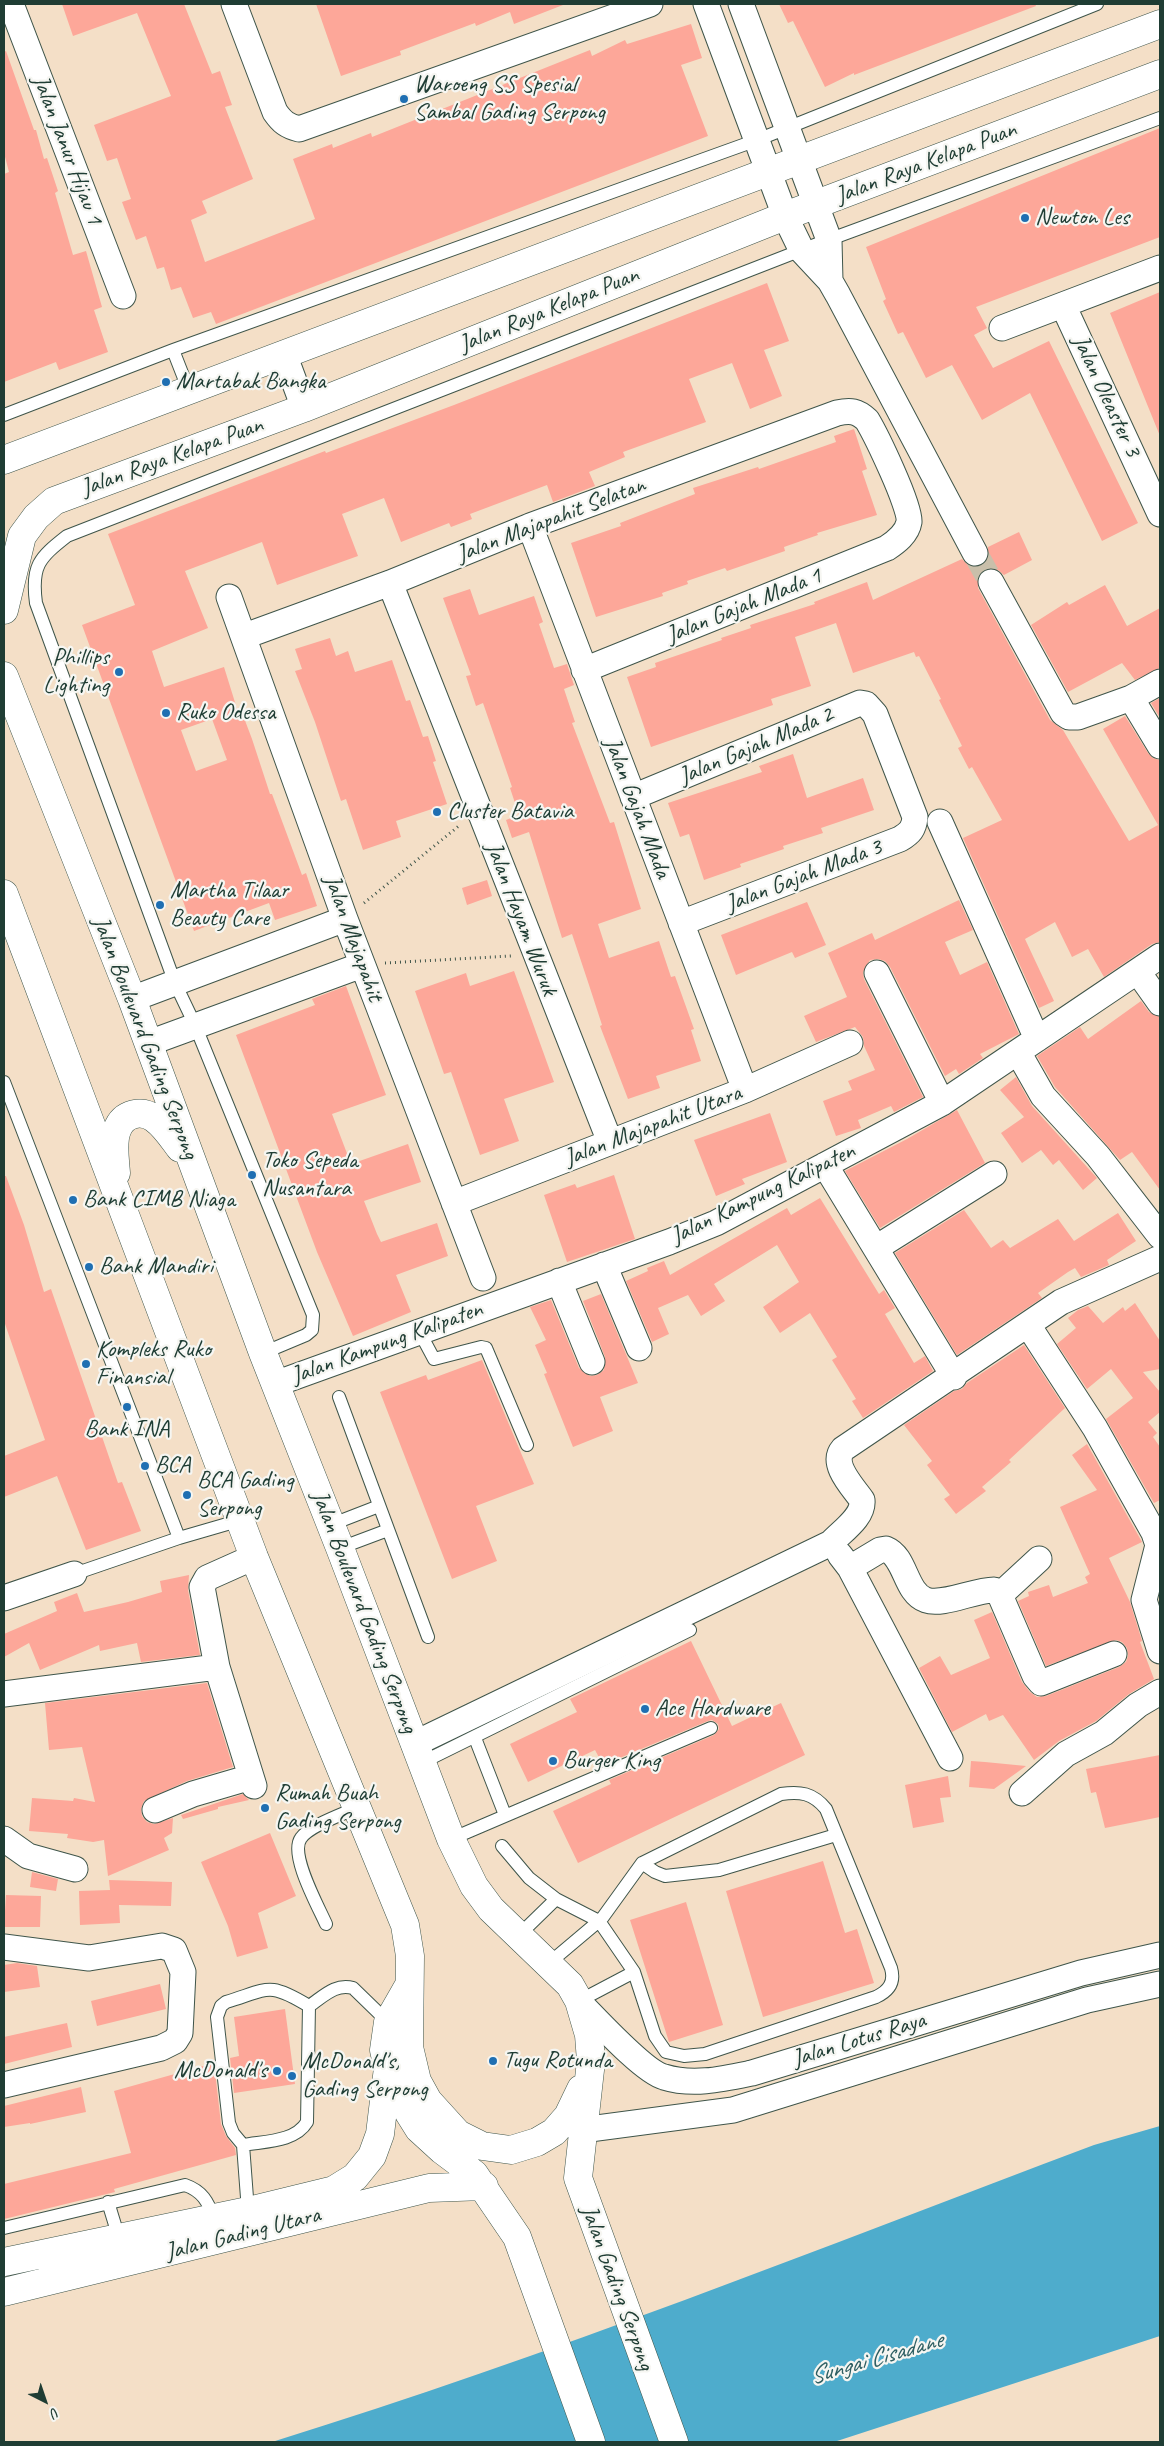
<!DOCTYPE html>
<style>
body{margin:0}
#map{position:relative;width:1164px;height:2446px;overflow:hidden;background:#f4dfc7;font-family:Caveat,sans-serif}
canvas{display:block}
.frame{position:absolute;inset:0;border:5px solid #1f3d34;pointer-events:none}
.north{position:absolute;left:20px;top:2376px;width:50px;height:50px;-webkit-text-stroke:4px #f6f6f2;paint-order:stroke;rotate:139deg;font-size:14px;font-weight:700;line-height:20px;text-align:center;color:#1f3d34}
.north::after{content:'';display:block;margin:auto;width:18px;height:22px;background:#1f3d34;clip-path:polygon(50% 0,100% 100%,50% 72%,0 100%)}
</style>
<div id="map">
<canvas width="1164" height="2446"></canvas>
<div class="frame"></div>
<div class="north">U</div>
</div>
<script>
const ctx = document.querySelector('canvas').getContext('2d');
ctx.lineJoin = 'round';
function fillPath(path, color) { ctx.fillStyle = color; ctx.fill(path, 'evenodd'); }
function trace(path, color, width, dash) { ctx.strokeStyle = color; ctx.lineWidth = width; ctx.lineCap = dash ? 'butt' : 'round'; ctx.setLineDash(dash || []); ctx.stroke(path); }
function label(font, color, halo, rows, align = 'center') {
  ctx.font = font + ' Caveat,sans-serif'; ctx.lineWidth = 4.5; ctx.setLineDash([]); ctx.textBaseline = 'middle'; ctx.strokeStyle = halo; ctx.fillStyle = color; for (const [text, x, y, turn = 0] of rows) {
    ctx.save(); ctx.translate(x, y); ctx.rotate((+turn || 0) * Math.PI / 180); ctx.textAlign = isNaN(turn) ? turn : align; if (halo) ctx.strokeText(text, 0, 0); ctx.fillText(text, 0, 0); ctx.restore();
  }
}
const water = new Path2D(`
 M1160,2126v210l-326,106h-562c278,-86 549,-194 822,-297z`);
const building = new Path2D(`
 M62,4h122l28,70 8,-3 12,34 -7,2 28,72 -51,22 5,12 -16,7 14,42 110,-43 -22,-60 39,-15 1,4 38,-15 1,4 218,-87 2,6 33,-16 2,4 64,-20 11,34 -21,7 27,71 -492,188 -5,-12 -18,6 -12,-31 -10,3 -7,-23 -7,2 -11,-33 -10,4 -14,-38 9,-3 -14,-41 -10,3 -13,-36 77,-29 -34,-83 -64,23z
 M316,4h247v1l-49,19 -4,-12 -34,14 -1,-3 -75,28 1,4 -60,21z
 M779,4h256l1,2 -182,69v-2l-29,14 -32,-66 -5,2z
 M6,51l28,79h2l8,29 3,-1 11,33 -3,2 18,62 13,-4 16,56 -8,3 14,42 -49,18 -3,-8 -52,20v-208l5,-2 -5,-19v-101z
 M1160,128v109l-184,70 11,21 -13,7 19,33 56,-27 89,182 -36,18 -72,-148 -48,27 -30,-55 -26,13 -23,-46 -5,2 -15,-33 3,-2 -20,-52z
 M767,283l22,58 -25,9 18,46 -32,13 -18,-46 -43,16 17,43 -83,30 2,5 -36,15 6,14 -42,16 -6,-17 -77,29 2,5 -21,8 -2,-4 -48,19 -17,-44 -42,16 16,42 -81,29 -15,-43 -77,29 23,57 -56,23 12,36 60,-20 14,45 3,-2 11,29 18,55h2l30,81 4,-2 11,33 -42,14 -6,-17 -75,28 -112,-306 53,-20 -27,-71 217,-83 1,2 128,-48zM212,719l15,41 -31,11 -15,-41z
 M1160,292v144l-50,-123z
 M854,429l13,40 -5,2 15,44 -60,18 1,2 -34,12 1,4 -58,20 -2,-3 -38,13 1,3 -26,9 1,3 -67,21 -25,-74 50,-17 -1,-3 75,-29 -2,-6 65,-21 1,2 77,-27 -2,-6z
 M1019,532l13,28 -28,15 -6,-5 -13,-1 -6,6 -1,13 72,132 13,10 66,111 29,-16 -55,-96 22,-13 23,37 5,5 7,2v182l-8,2 -48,33 -16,-28 -16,8 -17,-35 -30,17 29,62 -15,7 -76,-170 39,-18 -30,-53 -3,2 -11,-21 4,-2 -23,-46 2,-1 -22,-43 -3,1 -2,-5 -61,21 -17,-50 -41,14 16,49 -40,13 2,6 -122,42 -24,-70 29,-10 -1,-4 67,-23 -1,-2 30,-10 -1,-3 65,-21 -1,-2 53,-20 6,18 89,-41 6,6 13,1 6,-6 1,-13z
 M1105,585l22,41 33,-18v60l-25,12 -13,-17 -54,29 -37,-67 36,-23 2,3z
 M470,589l9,26 55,-19 9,26 -4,2 15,44 13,-4 7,21 -10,4 11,33 -3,1 38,100 4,-1 27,87 -43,15 11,34 50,-17 12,36 4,-1 19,53 -3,1 10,31 -45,15 4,12 -32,11 -28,-73 2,-1 -13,-40 -17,-51 -10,4 -33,-106 -17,6 -6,-18 13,-5 -9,-27 2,-1 -29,-84 -7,3 -10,-30 5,-1 -28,-77z
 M330,638l6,18 12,-5 7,21 37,-12 14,41 4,-1 13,37 5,-1 8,25 -3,1 14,42 -51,17 5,16 -38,13 -17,-51 -5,2 -26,-79 -20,-51 7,-2 -7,-20z
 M1160,698v20l-9,-15z
 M793,754l14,44 56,-20 11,32 -53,18 2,5 -40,13 1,3 -44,15 1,3 -37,13 -15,-46 -9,3 -12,-34 94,-31 -3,-6z
 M487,880l5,16 -25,9 -5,-17z
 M959,900l14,30 -28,12 15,33 27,-13 32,72 -39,20 3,4 -24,16 -3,-5 -11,7 -55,-109 -5,-6 -7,-2 -8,1 -7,12 1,7 59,118 -29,15 -3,-6 -33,14 3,8 -25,8 -13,-35 29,-11 -4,-9 27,-11 -11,-24 -1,-9 -8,-10 -39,15 -12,-26 43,-19 -19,-44 44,-20 3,7z
 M807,902l19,43 -31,13 -3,-6 -56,23 -15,-40z
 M514,971l40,111 -50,17 15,42 -39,14 -29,-83 -7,2 -29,-83 51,-18 4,13z
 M346,986l40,109 -54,19 19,50 57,-20 13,38 -57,19 13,33 4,8 56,-19 11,33 -52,19 15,37 -58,24 -36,-84 -81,-217 79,-30 -3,-6z
 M1141,1001l8,11 11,5v173l-28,-38 -12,8 -65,-73 -18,-31 43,-29 8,12z
 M1016,1077l16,29 65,72 -14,12 -24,-30 -6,5 -12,-15 -19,13 -21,-30 23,-16 -24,-27z
 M957,1110l28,53 -105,65 -35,-57 62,-32z
 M770,1113l17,49 -45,17 3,5 -29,12 -22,-56z
 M614,1175l21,64 -68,23 -23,-67 31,-11 2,4z
 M4,1176h2l18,49 20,67 7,-3 67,194 4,-1 19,49 -55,19 -29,-74 -53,21v-41l41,-16 -41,-119z
 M820,1198l59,96 5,-4 11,18 -10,6 29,49 11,-7 8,15 -70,47 -11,-17 4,-2 -24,-39 5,-3 -27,-44 -30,20 -17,-26 36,-25 -22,-37 -63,39 11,17 -24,15 -13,-21 -30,13 11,26 -17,8 -26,-61 22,-10 -1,-3 17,-7 6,14 117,-67 4,7z
 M964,1210l27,38 12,-8 7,8 48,-29 16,22 44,-28 18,28 -29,19 2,5 -28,12 -6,-9 -7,4 -30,21 4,5 -85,57 -62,-102z
 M601,1294l37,89 -38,14 13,34 -40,16 -29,-73 3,-1 -12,-28 11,-5 -16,-33 21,-7 28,68 11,8 7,-1 7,-5 1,-13 -22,-56z
 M1135,1303l25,38v28l-17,3 17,20v20l-12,10 9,11 -4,4 7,10v53l-6,3 -48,-84 27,-21 -22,-29 -24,20 -30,-45 19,-16 -8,-10 10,-8 10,-4 15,17 20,-16 2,4z
 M1024,1345l41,63 -56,52 2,2 -29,25 4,4 -30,23 -12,-15 6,-4 -23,-30 5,-4 -28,-36 50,-34 8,-2 5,-6z
 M482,1360l52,124 -58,22 21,55 -45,18 -72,-187 46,-17 2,5z
 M1087,1444l55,98 -33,16 21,44 12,39 -2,1 14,37 -25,15 -33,27 -37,20 -25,19 -31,-45 -14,6 -3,-7 -34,18 -33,-64 21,-12 11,19 39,-17 -16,-38 18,-8 30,70 8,10 7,5 9,-1 73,-29 7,-5 2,-6 -1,-8 -5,-6 -6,-2 -70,26 -28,-65 11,-5 -1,-4 21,-7 4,12 35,-14 -3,-6 5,-3 -30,-67 37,-17 -25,-35z
 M189,1575l-1,15 12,65 -59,7 -4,-19 -37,8 -1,-6 -59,25 -11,-27 -25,14v-23l53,-23 -3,-9 23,-9 7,19 44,-10 34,-10 -2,-11z
 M691,1641l41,85 49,-23 24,52 -227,108 -25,-52 58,-27 -2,-4 105,-45 5,-6 -1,-5 -6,-4 -4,1 -105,44 -8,-15 -67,32 -18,-38 67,-32 -7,-13z
 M207,1683l26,84 -46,14 -43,20 -3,8 1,7 5,6 7,2 19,-6 -1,15 -8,5 5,12 -61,26 -4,-36 -11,2 -26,-4 1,-4 -39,-3 3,-33 41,3 1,-3 21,4 -13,-55 -33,3 -4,-47z
 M1160,1755v62l-55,11 -9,-36 -5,1 -5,-24z
 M971,1761l14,1 41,4 -32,23 -25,-2z
 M948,1776l3,21 -11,1 4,24 -31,6 -8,-43z
 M243,1794l6,6 -31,7v2l-35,10 -2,-4z
 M270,1833l26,63 -38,17 10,35 -31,9 -9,-31 -27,-64z
 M823,1861l22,72 12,-4 17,54 -111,34 -37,-126z
 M32,1872l26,7 -2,12 -26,-4z
 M109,1880l63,2 -1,24 -52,-1 1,18 -40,2 -1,-34 31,-1z
 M6,1895l35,1 -1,31h-36z
 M686,1902l37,123 -54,17 -39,-122z
 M17,1963l20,3 3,21 -36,5v-27z
 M160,1984l6,25 -69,17 -6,-25z
 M285,2009l10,75 -61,9 -4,-35 9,-2 -5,-39z
 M67,2023l5,24 -68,17v-27z
 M214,2063l7,61 5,12 9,12 1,7 -122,34 1,3 -111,27v-35l127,-31 -17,-62z
 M81,2087l5,25 -56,12v-1l-26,4v-21z`);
const minorTunnel = new Path2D(`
 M975,553l16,29`);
const path = new Path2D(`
 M364,903l96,-78
 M385,963l126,-7`);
const service = new Path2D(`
 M173,350l16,41
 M4,415l169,-65 584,-210 340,-136
 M4,1082l175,456
 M419,1331l15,28 47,-12 5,1 41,97
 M263,1353l43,-18 6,-5 1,-15 -118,-290 -20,-42 -139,-380c-5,-37 3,-45 31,-67l750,-292 343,-126
 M339,1397l89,240
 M330,1525l49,-19
 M340,1548l48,-18
 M74,1574l105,-36 62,-18
 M475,1738l30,77
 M421,1763l269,-133
 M451,1839l260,-111
 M502,1846l27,32 27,21 43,22 35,51 21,64 11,16 18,4 21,-2 171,-57c13,-6 19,-15 15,-29l-65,-159c-13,-16 -26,-18 -45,-15l-139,69 -39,54 -4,4 -51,43
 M642,1863l13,9 10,4 54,-6 117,-35
 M326,1924c-8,-18 -37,-70 -25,-86 9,-13 43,-24 57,-31
 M518,1936l38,-37
 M579,2001l55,-29
 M243,2145c22,-4 52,-3 64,-23l2,-116c14,-9 26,-23 44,-18l35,34
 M108,2202l11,36
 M248,2211l-5,-66 -10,-12 -4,-10 -12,-106 4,-11 5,-4c43,-13 42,-21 83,4
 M4,2228l181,-43c17,6 23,16 29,34`);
const minor = new Path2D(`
 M11,4l112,292
 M234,4l41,108c7,10 12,14 24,17l351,-125
 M706,4l79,212 17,35 28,30 8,14 137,258
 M741,4l88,236 1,41
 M1063,305l97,209
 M1002,328l158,-60
 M284,354l20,54
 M530,526l215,564
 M991,582l72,131 6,4h9l53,-19 29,-16
 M390,583l220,559
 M229,597l116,322 138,359
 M245,636l145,-53 140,-57 307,-113c14,-3 20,-2 30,7 9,15 44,87 42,102 -2,12 -13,20 -22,26l-303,122
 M1131,698l29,48
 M633,797l227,-94 6,1 9,10 40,103c-1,12 -5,16 -15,22l-219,84
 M940,822l97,217
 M1138,972l22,31
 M877,973l65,130
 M132,999l213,-80
 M149,1043l213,-78
 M1018,1052l25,44 55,60 62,80
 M825,1165l129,212
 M454,1203l291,-113 105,-47
 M876,1248l118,-74
 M604,1265l35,83
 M559,1281l33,81
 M1028,1325l67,103 59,105 4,12 -14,55 16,51
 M275,1384l394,-142 47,-19 226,-120 218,-147
 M840,1555l10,13 100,190
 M850,1568l30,-18 6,-1c20,8 19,44 40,51 17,6 48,-10 68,-10l6,5 35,81 6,7 73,-29
 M1000,1595l39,-36
 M4,1598l70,-24
 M4,1694l213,-27
 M414,1744l417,-201c11,-12 33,-26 31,-43 -9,-13 -32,-36 -19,-51l218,-147 99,-44
 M254,1786l-37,-119 -15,-80 5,-9 47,-21
 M1022,1793l44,-39 38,-21 34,-28 22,-13
 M155,1810l38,-16 58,-17
 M4,1839l24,17 47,13
 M4,1947l85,11 73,-12 12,4 9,22 -3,61 -5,8 -14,7 -157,37
 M580,2003c16,16 64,69 84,74 29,9 59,2 88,-4l329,-100 79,-18
 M582,2130l151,-20 354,-110 73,-16`);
const tertiary = new Path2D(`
 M4,460l1156,-436
 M4,610l18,-74 14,-19 18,-16 250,-93 481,-192 375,-142`);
const primary = new Path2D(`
 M4,676l128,323 131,354 77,195 111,291 23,47 17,23 79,76 9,16 10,34 2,26 -13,117 96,264
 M4,894l250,663 151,368 5,31 -1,91 8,34 11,20 30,33 24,12 29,4 26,-8 17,-10 14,-16 13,-27
 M116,1173c-1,-14 -4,-31 1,-43 6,-17 25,-21 38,-11 10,7 18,20 25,29
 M408,1987l-20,35 -4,28 4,18 21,45 10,16 23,21 32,24 43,63 74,205
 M4,2262l244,-51 86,-21 21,-13 17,-21 8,-22 8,-66
 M4,2292l425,-104 55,-2`);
const markers = [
 [404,99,5,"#1f6fb2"],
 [1025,218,5,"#1f6fb2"],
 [166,382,5,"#1f6fb2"],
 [119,672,5,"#1f6fb2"],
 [166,713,5,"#1f6fb2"],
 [437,812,5,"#1f6fb2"],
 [160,905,5,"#1f6fb2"],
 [252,1175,5,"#1f6fb2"],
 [73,1200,5,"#1f6fb2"],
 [89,1267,5,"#1f6fb2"],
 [86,1364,5,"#1f6fb2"],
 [127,1407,5,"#1f6fb2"],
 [145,1466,5,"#1f6fb2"],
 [187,1495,5,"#1f6fb2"],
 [645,1709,5,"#1f6fb2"],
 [553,1761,5,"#1f6fb2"],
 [265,1808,5,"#1f6fb2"],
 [493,2061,5,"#1f6fb2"],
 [277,2071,5,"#1f6fb2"],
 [292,2076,5,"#1f6fb2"]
];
const poiNames = [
 ["Waroeng SS Spesial",414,85],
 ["Sambal Gading Serpong",414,113],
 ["Newton Les",1035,218],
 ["Martabak Bangka",176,382],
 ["Phillips",109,658,"right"],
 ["Lighting",109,686,"right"],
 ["Ruko Odessa",176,713],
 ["Cluster Batavia",447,812],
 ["Martha Tilaar",170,891],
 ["Beauty Care",170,919],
 ["Toko Sepeda",262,1161],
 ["Nusantara",262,1189],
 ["Bank CIMB Niaga",83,1200],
 ["Bank Mandiri",99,1267],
 ["Kompleks Ruko",96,1350],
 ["Finansial",96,1378],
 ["Bank INA",127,1430,"center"],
 ["BCA",155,1466],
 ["BCA Gading",197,1481],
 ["Serpong",197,1509],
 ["Ace Hardware",655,1709],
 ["Burger King",563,1761],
 ["Rumah Buah",275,1794],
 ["Gading Serpong",275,1822],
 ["Tugu Rotunda",503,2061],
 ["McDonald's,",302,2062],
 ["Gading Serpong",302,2090],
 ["McDonald's",267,2071,"right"]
];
const streetNames = [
 ["Jalan Janur Hijau 1",67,150,69],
 ["Jalan Raya Kelapa Puan",926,163,-21],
 ["Jalan Raya Kelapa Puan",549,310,-22],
 ["Jalan Oleaster 3",1106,396,65],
 ["Jalan Raya Kelapa Puan",172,457,-20],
 ["Jalan Majapahit Selatan",551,520,-21],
 ["Jalan Gajah Mada 1",744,606,-22],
 ["Jalan Gajah Mada 2",756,746,-23],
 ["Jalan Gajah Mada",637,808,69],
 ["Jalan Gajah Mada 3",804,876,-21],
 ["Jalan Hayam Wuruk",521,919,69],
 ["Jalan Majapahit",353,938,70],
 ["Jalan Boulevard Gading Serpong",145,1038,69],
 ["Jalan Majapahit Utara",653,1126,-21],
 ["Jalan Kampung Kalipaten",763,1194,-26],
 ["Jalan Kampung Kalipaten",387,1343,-20],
 ["Jalan Boulevard Gading Serpong",364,1612,69],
 ["Jalan Lotus Raya",859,2040,-17],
 ["Jalan Gading Utara",243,2234,-14],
 ["Jalan Gading Serpong",617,2288,70]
];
const waterNames = [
 ["Sungai Cisadane",876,2359,-16]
];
fillPath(water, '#4eaccc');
fillPath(building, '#fda799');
trace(minorTunnel, '#c9bfaa', 25, [25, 12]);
trace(service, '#3f554a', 14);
trace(minor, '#3f554a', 27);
trace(tertiary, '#3f554a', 29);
trace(primary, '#3f554a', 29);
trace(path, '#3f554a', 3, [1, 4]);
trace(service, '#fff', 12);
trace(minor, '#fff', 25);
trace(tertiary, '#fff', 28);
trace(primary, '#fff', 28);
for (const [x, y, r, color] of markers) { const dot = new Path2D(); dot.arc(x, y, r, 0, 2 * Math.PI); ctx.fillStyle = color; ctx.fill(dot); trace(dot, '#f6f6f2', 2); }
label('24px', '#1f3d34', '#f6f6f2', poiNames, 'left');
label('24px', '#1f3d34', '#f6f6f2', streetNames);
label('italic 25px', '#2d5e62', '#f6f6f2', waterNames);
</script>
